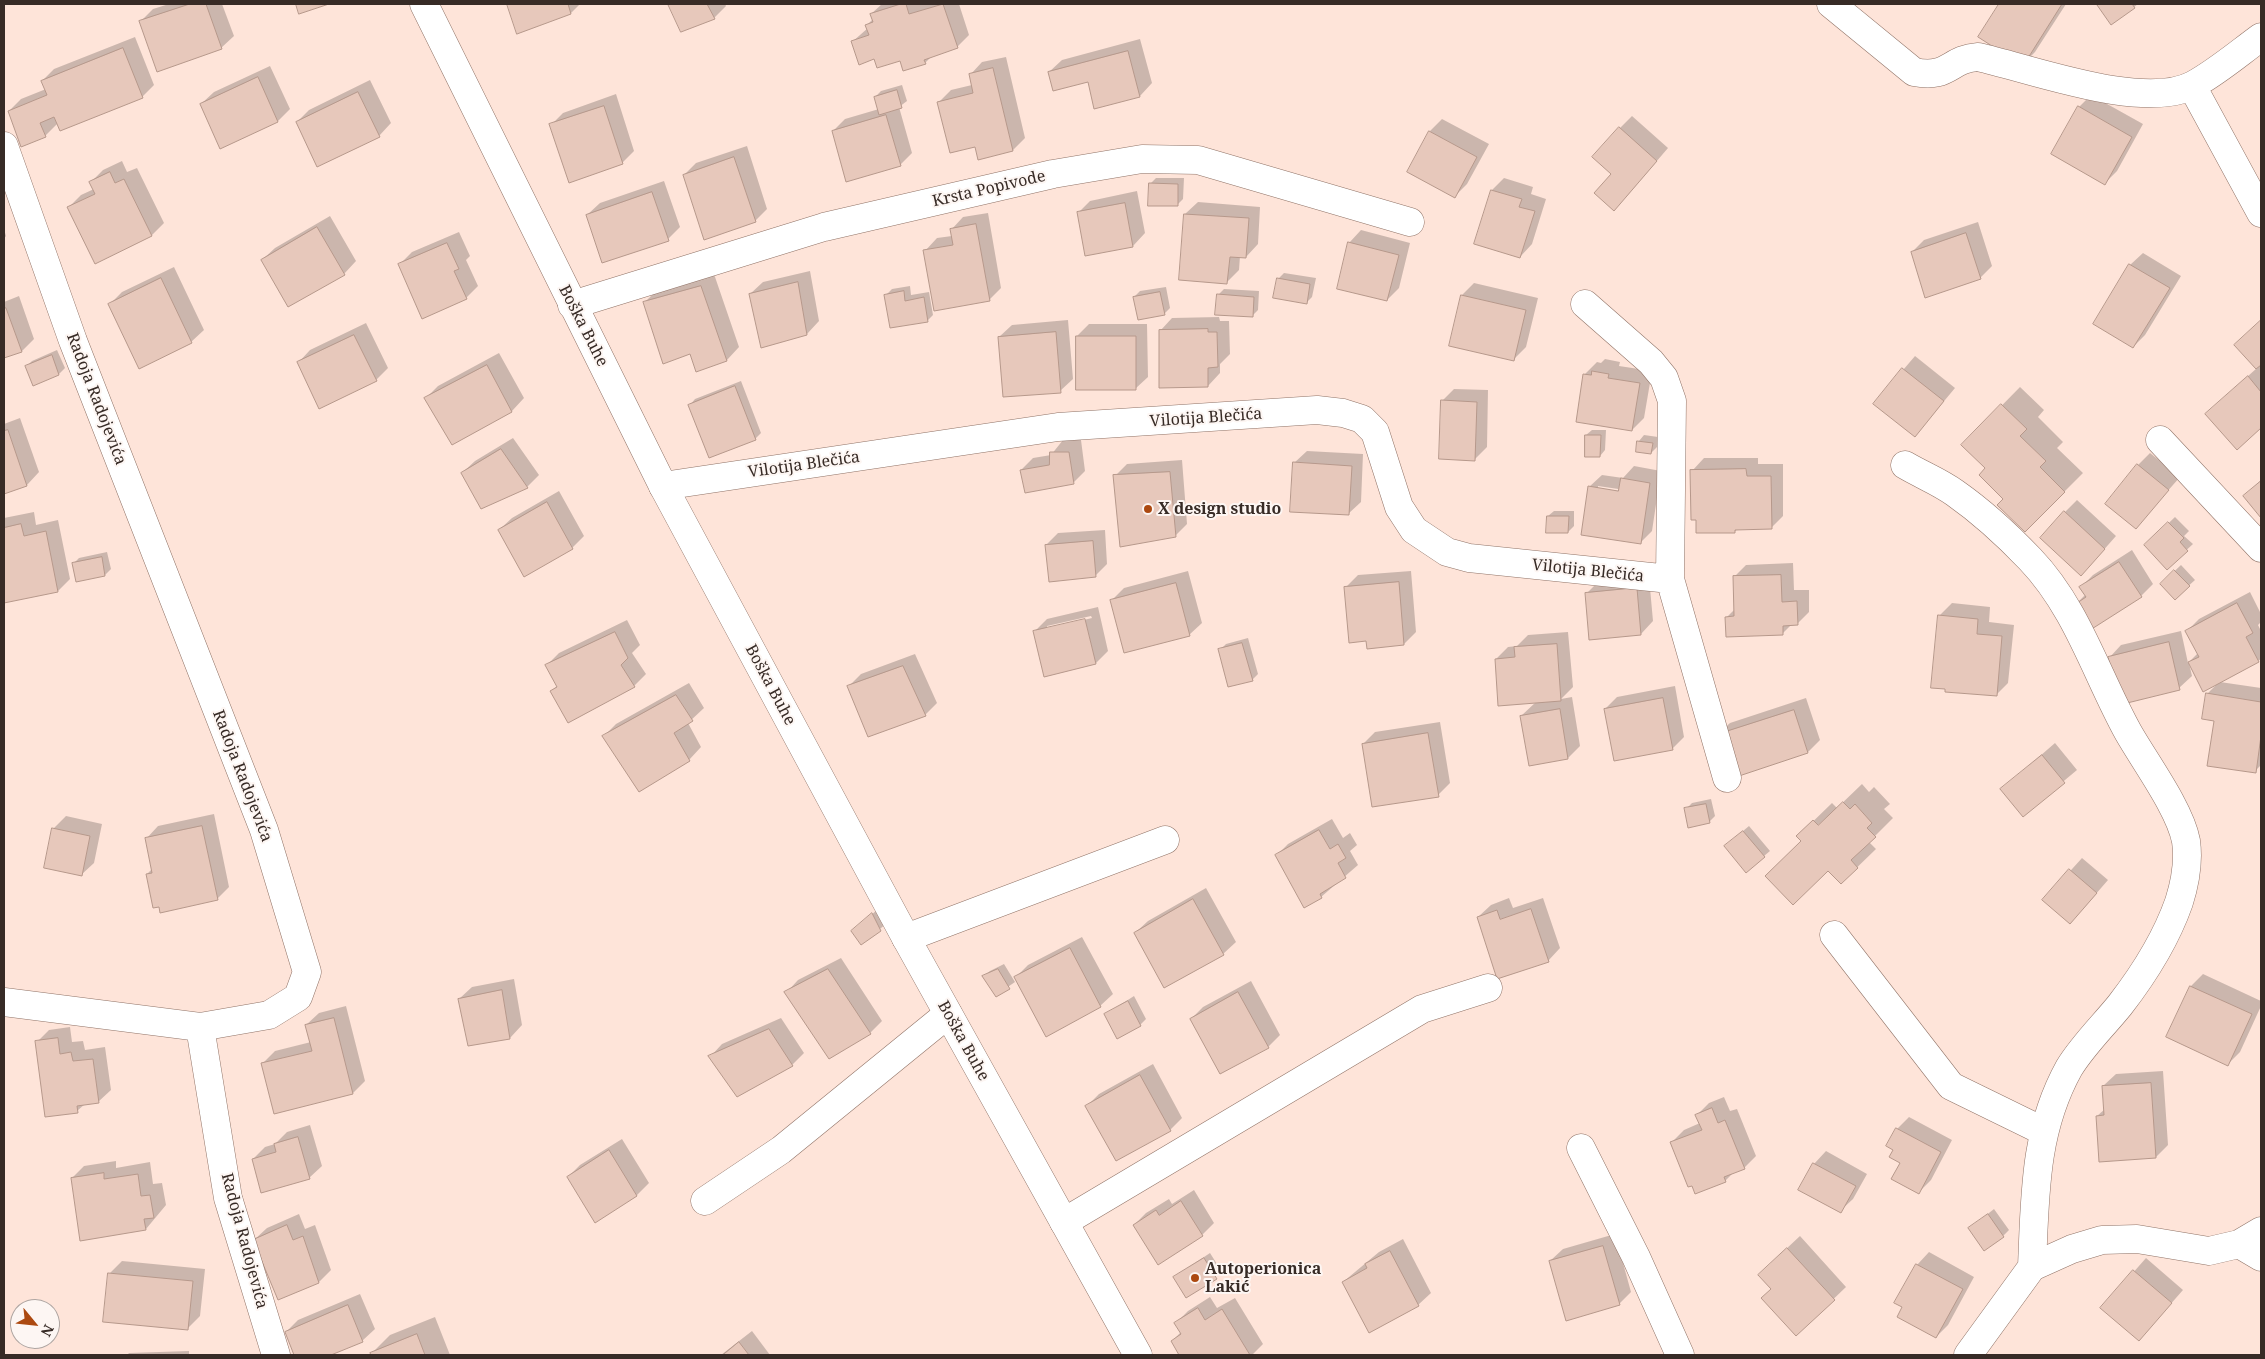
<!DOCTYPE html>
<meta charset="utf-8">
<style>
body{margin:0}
#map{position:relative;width:2265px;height:1359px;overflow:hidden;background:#fee4d9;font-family:"Noto Serif",serif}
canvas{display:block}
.frame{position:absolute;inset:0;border:5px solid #372b26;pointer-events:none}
.north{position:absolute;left:10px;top:1299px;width:50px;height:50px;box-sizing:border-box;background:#fdf6f3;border:1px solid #aea5a1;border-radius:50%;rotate:118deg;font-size:14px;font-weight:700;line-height:20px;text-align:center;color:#372b26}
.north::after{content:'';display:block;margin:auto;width:18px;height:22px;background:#ac4910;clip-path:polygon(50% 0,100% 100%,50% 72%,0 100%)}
</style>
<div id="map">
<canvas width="2265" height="1359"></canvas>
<div class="frame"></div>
<div class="north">N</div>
</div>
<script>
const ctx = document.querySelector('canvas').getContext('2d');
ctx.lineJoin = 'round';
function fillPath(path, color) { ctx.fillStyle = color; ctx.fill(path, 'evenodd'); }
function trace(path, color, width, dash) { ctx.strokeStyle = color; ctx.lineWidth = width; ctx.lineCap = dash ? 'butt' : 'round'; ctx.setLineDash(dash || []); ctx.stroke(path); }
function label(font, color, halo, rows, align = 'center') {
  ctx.font = font + ' "Noto Serif",serif'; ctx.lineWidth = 4; ctx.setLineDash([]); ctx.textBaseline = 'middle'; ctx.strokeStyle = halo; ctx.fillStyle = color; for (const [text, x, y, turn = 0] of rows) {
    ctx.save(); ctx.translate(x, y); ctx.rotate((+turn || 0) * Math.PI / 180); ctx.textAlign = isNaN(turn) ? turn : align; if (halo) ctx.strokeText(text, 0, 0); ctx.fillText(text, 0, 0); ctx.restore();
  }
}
const shadow = new Path2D(`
 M169,4h53l12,32 -13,12 -81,-26 13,-13z
 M509,4h71l-9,9 -53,20z
 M670,4h55l1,2 -12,12 -32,13z
 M882,4h77l10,31 -12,12 -24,8 -8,8 -51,-5 -22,-16 16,-14 -1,-3 6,-6 -2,-5z
 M2001,4h65l-31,48 -12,12 -43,-27z
 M2100,4h38l-26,20 -14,-18z
 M135,37l19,48 -12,12 -84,26 -13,13 -36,-25 12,-12 25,-10 -4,-8 12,-12z
 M1140,39l12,44 -12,13 -51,-16 -40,-8 13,-12z
 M1006,57l19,81 -12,12 -34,8 -3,-13 -37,-43 12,-12 21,-5 -2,-10 12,-13z
 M270,66l20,43 -12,12 -77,-17 13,-12z
 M370,80l21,43 -12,13 -82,-14 12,-12z
 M902,85l5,16 -8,6 13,46 -12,12 -67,-34 12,-12 34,-10 -4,-12 6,-6z
 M616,94l18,57 -12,12 -71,-38 12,-12z
 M2091,95l52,29 -26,47 -12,12 -26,-76z
 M1632,116l36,32 -42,49 -6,-69z
 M1442,119l47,25 -22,40 -12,12 -25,-65z
 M747,146l20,63 -12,12 -71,-46 12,-12z
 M122,161l5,11 10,-4 27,55 -12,12 -56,28 -27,-56 12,-12 13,-6 -3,-7 12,-12z
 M1156,178h28l-1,21 -6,6 -27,-21z
 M1504,178l29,9 -2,7 15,5 -14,45 -12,13 -44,-14 16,-53z
 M664,181l16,46 -12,12 -81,-24 13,-12z
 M1137,191l8,42 -12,13 -55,-33 12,-12z
 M1198,202l62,5 -2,37 -12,13 -6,-1 -1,14 -12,12 -42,-68z
 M988,213l13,75 -12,12 -64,-49 12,-13 15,-2 -1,-6 12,-13z
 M330,216l26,45 -12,13 -82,-14 13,-12z
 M1978,222l14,44 -12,12 -68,-26 12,-12z
 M4,229l2,7 -2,3z
 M1361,230l49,13 -11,45 -12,12 -38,-57z
 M459,232l11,24 -4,4 12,26 -12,12 -66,-34 12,-12z
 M2143,253l38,23 -36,59 -12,12 -38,-24 35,-58z
 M174,267l30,63 -13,12 -81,-38 12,-12z
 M810,271l9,50 -12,13 -57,-40 13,-12z
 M1284,273l32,5 -4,19 -6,6 -28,-24z
 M714,274l25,73 -12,13 -30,11 -6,-18 -46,-51 12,-12z
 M1474,283l64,15 -12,49 -12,12 -63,-14 11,-50z
 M910,286l1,9 18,-3 4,23 -6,6 -41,-26 6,-6z
 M1166,287l4,21 -6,6 -30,-17 6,-6z
 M1224,289l35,2 -1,19 -6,6 -34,-21z
 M19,296l15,43 -12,12 -18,6v-55z
 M1219,317l1,4h9l1,33 -10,10v9l-12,13 -48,-55 12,-13z
 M1068,320l5,59 -13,12 -61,-54 13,-12z
 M2261,321v105l-24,22 -18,-46 38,-34 -9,-35z
 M366,323l22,45 -12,12 -78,-17 12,-13z
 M1089,324h58l1,53 -13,12 -58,-53z
 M57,350l8,18 -6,6 -26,10 -7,-17 6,-6z
 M499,353l25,45 -12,13 -60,32 -26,-45 12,-12z
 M1915,356l40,32 -40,48 -40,-33z
 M1605,359l15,3 -1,4 33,5 -8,47 -12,12 -48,-55 13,-13 4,1z
 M741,381l20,52 -6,6 -65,-34 5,-6z
 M2020,387l24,23 -6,7 25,25 -6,6 26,25 -58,58 -39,-63 -23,-23z
 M1454,389l34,1 -1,57 -13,13 -32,-59z
 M20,418l19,54 -12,13 -23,7v-68z
 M1592,430h14l-1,20 -5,6 -14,-21z
 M1644,435l14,2 -1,10 -6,6 -13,-2 1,-10z
 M513,438l26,37 -12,12 -65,-14 13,-12z
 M1063,440h18l4,31 -12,12 -52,-13 12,-12 18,-3z
 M1307,451l56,3 -2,48 -13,12 -54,-51z
 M2150,453l30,24 -44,50 2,-62z
 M1704,458h54v6h25v52l-12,12 -33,1 -4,3 -42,-61z
 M1182,460l5,64 -12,12 -60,-60 12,-12z
 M1634,466l27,5 -9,60 -12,12 -51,-56 13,-12 21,3zM1598,486l27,4 -1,3 -26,-4z
 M2261,480v36l-16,-20z
 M559,491l25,45 -12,12 -73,-18 13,-12z
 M2077,500l39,36 -23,26 -28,-50z
 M1554,511h20v15l-6,6 -20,-16z
 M34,512l2,13 22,-5 12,59 -12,12 -54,11v-84z
 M2175,517l14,14 -5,5 9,8 -26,24 -21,-23z
 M1105,530l2,34 -12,12 -49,-31 12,-12z
 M2132,550l21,34 -12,12 -68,11 13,-13 -5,-7 12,-12z
 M107,552l4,17 -6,6 -29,6 -3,-17 6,-6z
 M1793,563l1,27h15v22l-12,12h-5l-10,10 -55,-17 8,-8 -1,-32 12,-12z
 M2181,565l14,15 -20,18 -14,-14z
 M1188,571l14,52 -13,12 -78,-34 13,-13z
 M1411,571l5,61 -12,12 -37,-4 -21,-53 12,-12z
 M1649,577l4,44 -12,13 -55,-40 12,-12z
 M2250,592l11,22v8l-3,3 3,6v28l-41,23 41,6v77l-6,6 -39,-51 -9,-26 10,-10 -28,-21 3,13 -13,12 -70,-30 12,-13 60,-14 7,32 10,-10 -11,-22 12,-12z
 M1952,603l38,4 -1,15 25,3 -6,58 -12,12 -57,-79z
 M1098,607l10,44 -12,12 -61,-32 12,-12zM1091,616l1,2 -45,11v-3z
 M627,620l13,25 -8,8 14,21 -12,12 -83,5 7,-6 -11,-20 12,-12z
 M1568,632l5,55 -12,12 11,-2 8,49 -12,12 -47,-42 15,-14 -40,-43 12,-12 9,-1 11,-11z
 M1248,638l10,36 -6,6 -32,-30 6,-6z
 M915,654l22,49 -12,12 -76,-29 12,-12z
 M689,683l15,25 -16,15 13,24 -12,13 -50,30 -35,-54 12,-12z
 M1675,686l9,51 -12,12 -67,-40 12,-12z
 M1806,698l14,42 -12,12 -91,-17 13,-12z
 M1440,722l10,61 -12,12 -75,-51 12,-12z
 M2055,743l22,27 -54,45 -21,-26z
 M1862,784l7,8 5,-5 16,17 -6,5 9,9 -24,24 7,7 -35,34 -43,-47 34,-33 5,5z
 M1711,799l4,17 -6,6 -23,-13 6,-6z
 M214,814l15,73 -12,12 -70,-25 5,-5 -6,-30 12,-13z
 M66,816l36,8 -8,39 -13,12 -35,-8 8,-39z
 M1332,819l11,19 7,-5 7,12 -7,6 8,14 -37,32 -45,-41 12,-12z
 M1749,826l21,25 -6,5 -33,-15z
 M2082,858l26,22 -26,30 -38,-10z
 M1206,888l30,54 -13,12 -88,-21 13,-12z
 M1509,898l4,10 30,-10 17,50 -12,13 -70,-44 13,-12z
 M878,909l8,15 -25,20 -2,-18z
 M1082,937l31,57 -13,12 -84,-29 12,-12z
 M841,958l41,63 -12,12 -84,-40 12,-13z
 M1004,964l11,18 -19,13 -12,-19 6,-5z
 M2203,974l58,27v5l-21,46 -12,12 -60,-27 23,-51z
 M514,979l8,46 -12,13 -51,-39 13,-12z
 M1251,981l29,54 -12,12 -77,-28 12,-12z
 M1134,996l12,23 -6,6 -34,-11z
 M346,1006l19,75 -12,12 -91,-29 13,-13 36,-9 -5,-17 13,-12z
 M781,1018l23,35 -12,12 -82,-8 12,-13z
 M70,1027l2,15 11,-1 2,9 20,-3 6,43 -13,12 -13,2 -8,7 -40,-69 12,-12z
 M1153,1064l29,54 -12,12 -83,-24 12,-12z
 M2163,1071l5,74 -12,12 -59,-41 8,-7 -2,-23 13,-12z
 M1724,1097l6,14 7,-2 19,47 -12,12 -10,4 -9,9 -53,-39 12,-12 16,-7 -3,-8 12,-12z
 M1909,1117l43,23 -21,40 -12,12 -24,-43 2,-20z
 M310,1125l12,41 -13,12 -56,-19 12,-12 10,-3 12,-12z
 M622,1139l27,44 -12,12 -41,26 -28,-44 12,-12z
 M1826,1151l41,23 -14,25 -13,12 -26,-47z
 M116,1161v7l34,-6 3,22 9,-1 4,22 -20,24 -74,-51 12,-12z
 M1194,1190l20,33 -12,12 -68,-10 12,-12 23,-14 3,5z
 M1994,1209l15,21 -6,6 -33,-8z
 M299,1214l6,15 10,-4 16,45 -12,12 -65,-42 13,-12z
 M1615,1234l16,58 -12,12 -69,-43 13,-12z
 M1800,1236l46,51 -50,48 -24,-46 -1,-26z
 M1403,1239l28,54 -13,12 -48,26 -27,-49 36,-30z
 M1929,1252l45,25 -26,48 -12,12 -33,-30 14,-42z
 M1210,1253l12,19 -36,24 -12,-19z
 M2146,1258l37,32 -44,50 -37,-32z
 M122,1261l83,8 -5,47 -13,13 -77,-56z
 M360,1294l15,35 -13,12 -34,14h-32l-10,-23 12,-12z
 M1210,1297l7,11 18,-10 28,46 -11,11h-71l-9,-14 9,-9 -5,-9 12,-12z
 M435,1317l15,38h-77l-1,-2 18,-18z
 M752,1331l18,24h-49z
 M189,1351v4h-62l2,-2z`);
const building = new Path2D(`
 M190,4h16l16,45 -65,23 -18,-51z
 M296,4h33l-30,10z
 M507,4h61l3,10 -54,20z
 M668,4h39l8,15 -34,13z
 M901,4h5l3,10 34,-10 15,44 -34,12 2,4 -23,7 -3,-10 -23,7 -3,-9 -15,6 -8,-24 18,-6 -4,-10 8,-3 -3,-8z
 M1999,4h63l-39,62 -45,-29z
 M2099,4h33l3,4 -24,17 -14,-20z
 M123,48l20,50 -83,33 -6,-14 -14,6 6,14 -25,10 -13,-36 39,-16 -6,-14z
 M1128,51l12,46 -46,12 -6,-27 -35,9 -5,-19z
 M993,68l20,83 -35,9 -3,-13 -25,6 -13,-51 36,-9 -4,-19z
 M258,77l20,45 -58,27 -20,-45z
 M897,90l5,18 -23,7 -5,-18z
 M358,92l22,45 -63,30 -21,-45z
 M604,106l19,58 -54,19 -20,-59z
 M2078,106l54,31 -27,48 -54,-31z
 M886,115l15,51 -55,16 -14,-51z
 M1619,127l38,34 -43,50 -20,-18 17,-19 -19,-17z
 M1429,131l48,26 -22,41 -48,-26z
 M734,157l22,65 -52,18 -21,-65z
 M110,172l5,11 9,-4 28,57 -57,28 -28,-57 28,-13 -6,-12z
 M1149,183l29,1v22h-30z
 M1491,190l31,9 -3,8 16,4 -15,47 -46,-14z
 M652,192l17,49 -67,22 -16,-48z
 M1125,203l8,44 -48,9 -8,-44z
 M1184,214l65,4 -3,40 -16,-1 -3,27 -48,-4z
 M976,224l14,77 -56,10 -11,-61 30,-5 -3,-16z
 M317,227l28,48 -57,32 -27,-47z
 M1966,233l15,46 -56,19 -14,-46z
 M1348,242l51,13 -12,46 -50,-12z
 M447,243l12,26 -5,2 13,28 -45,20 -24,-55z
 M2129,264l41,24 -37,60 -40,-24z
 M161,278l31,65 -53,26 -31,-65z
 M1277,278l33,6 -3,20 -34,-6z
 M798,282l9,53 -46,13 -12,-54z
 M701,286l26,75 -31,11 -6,-18 -27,10 -20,-62z
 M904,291l1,10 19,-4 4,25 -38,6 -6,-33z
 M1160,292l5,23 -27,5 -5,-23z
 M1217,294l37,3 -1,20 -38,-2z
 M1461,295l65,15 -12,51 -65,-15z
 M6,308l16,44 -18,6v-49z
 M2261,320v45l-5,4 -22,-24z
 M1208,329v3h9l1,35 -10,1v19l-49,1v-58z
 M1056,332l5,61 -58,4 -5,-60z
 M354,335l23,46 -58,28 -22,-47z
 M1076,336h60v54h-60z
 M52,355l7,20 -26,11 -8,-20z
 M487,365l25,47 -60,33 -28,-47z
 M1902,368l42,33 -29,36 -42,-33z
 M1592,371l17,3 -1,4 32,5 -8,48 -56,-9 7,-48 8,1z
 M2248,376l13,16v36l-24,22 -32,-36z
 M735,386l21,54 -47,18 -21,-53z
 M1441,400l36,2 -2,59 -36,-2z
 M2001,404l26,25 -7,7 26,25 -6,6 25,25 -40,40 -28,-27 6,-6 -24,-24 6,-7 -24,-23z
 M8,430l19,56 -23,8v-63z
 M1585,435h16l-1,22h-15z
 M1637,441l16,2 -2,11 -15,-2z
 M501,449l27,39 -47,21 -20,-36z
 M1050,452h19l5,32 -49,9 -5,-23 29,-5z
 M1293,462l59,4 -3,49 -59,-3z
 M2137,464l32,26 -33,39 -31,-25z
 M1746,469l1,7h24l1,53 -37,1v3h-39v-13h-5l-1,-50z
 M1170,472l6,65 -56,10 -7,-72z
 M1621,478l29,5 -9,61 -60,-9 7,-49 30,5z
 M2261,481v37l-18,-22z
 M547,502l26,47 -49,28 -26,-47z
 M2064,511l41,38 -24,27 -41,-38z
 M1547,516h22l-1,17h-22z
 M2168,522l16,16 -4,4 8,9 -21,19 -23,-25z
 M21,524l3,12 22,-5 12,61 -54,11v-75z
 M1093,541l3,36 -47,5 -4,-37z
 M102,557l3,19 -29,6 -4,-19z
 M2119,562l23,35 -55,35 -16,-25 15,-10 -7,-10z
 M2174,570l16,16 -15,14 -15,-16z
 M1781,575l1,27 15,-1 1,24 -15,1v9l-57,2 -1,-20 9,-1 -1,-40z
 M1399,582l5,63 -37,4 -1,-8 -17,2 -5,-56z
 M1176,583l14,53 -66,17 -14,-53z
 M1637,588l4,47 -52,5 -4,-47z
 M2237,603l16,30 -7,4 13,25 -56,30 -15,-30 11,-5 -14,-26z
 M1938,615l40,4 -1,15 25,2 -5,60 -52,-4v-3l-14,-1z
 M1085,619l11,45 -52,13 -11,-46z
 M615,632l13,26 -7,7 14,22 -67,36 -18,-32 7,-4 -12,-22z
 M2169,642l11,48 -61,15 -11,-48z
 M1242,643l11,38 -25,6 -10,-38z
 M1557,644l4,57 -63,5 -3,-47 20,-2 -1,-10z
 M903,666l23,50 -58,21 -21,-51z
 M2206,693l55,9v34l-5,37 -49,-7 7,-45 -12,-2z
 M676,695l17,26 -19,12 16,28 -51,31 -37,-56z
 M1663,698l10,52 -59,11 -10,-52z
 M1560,709l8,50 -39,7 -9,-50z
 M1794,710l14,43 -78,26 -14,-44z
 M1428,733l11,64 -67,10 -10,-63z
 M2042,755l23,28 -42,34 -23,-28z
 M1843,802l7,7 5,-5 17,19 -5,5 9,9 -25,23 7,8 -17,16 -13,-13 -35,34 -28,-29 36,-35 -5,-5 17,-16 5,5z
 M1706,804l4,19 -22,5 -4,-20z
 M202,826l16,74 -58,13 -1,-6 -6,1 -7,-34 6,-1 -7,-35z
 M52,828l38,8 -8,40 -38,-8z
 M1319,830l11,19 8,-5 8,14 -8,5 8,15 -26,16 2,4 -18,10 -29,-53z
 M1743,831l22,26 -19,16 -22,-27z
 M2069,869l28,24 -27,31 -28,-24z
 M1193,899l31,56 -60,33 -30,-55z
 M1531,909l18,53 -52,17 -20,-62 20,-7 3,9z
 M872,913l9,18 -20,14 -10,-14z
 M1070,948l31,59 -55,30 -32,-60z
 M828,969l43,65 -42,25 -45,-67z
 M998,969l12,20 -14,8 -14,-21z
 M2190,986l62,28 -24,52 -62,-29z
 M502,990l8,49 -42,7 -10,-47z
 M1238,992l31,56 -49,26 -30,-55z
 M1128,1001l13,25 -24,13 -13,-25z
 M334,1018l19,76 -79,20 -13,-51 51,-12 -7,-26z
 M769,1029l24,37 -56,31 -29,-41z
 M58,1038l2,16 11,-2 2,9 20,-2 6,44 -22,3 1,7 -33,4 -10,-76z
 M1140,1075l31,56 -55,30 -31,-55z
 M2151,1083l5,75 -57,4 -3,-46 8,-1 -2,-29z
 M1712,1108l6,15 7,-3 20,49 -21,8 2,5 -31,12 -3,-8 -4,1 -18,-45 32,-12 -7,-15z
 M1896,1128l45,24 -22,42 -28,-15 9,-16 -11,-6 4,-7 -7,-4z
 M298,1137l12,42 -49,14 -9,-34 24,-7 -2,-8z
 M609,1150l28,46 -42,27 -28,-46z
 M1813,1163l43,23 -15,27 -43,-23z
 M104,1173v6l34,-5 3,22 9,-1 4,23 -10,1 2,11 -66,11 -9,-63z
 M1181,1201l22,35 -45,29 -25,-40 23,-15 3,5z
 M1988,1214l16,23 -20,14 -16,-23z
 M287,1225l6,15 10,-4 16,47 -41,17 -25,-60z
 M1603,1246l17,59 -54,16 -17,-60z
 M1787,1248l48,52 -39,36 -35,-38 10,-9 -13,-14z
 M1390,1251l29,55 -50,27 -27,-51 25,-14 -2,-4z
 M1204,1258l13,21 -31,19 -13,-21z
 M1916,1264l47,25 -27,49 -39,-21 5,-10 -8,-4z
 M2133,1270l39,33 -33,38 -39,-33z
 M108,1273l85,8 -5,49 -85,-8z
 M348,1305l15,37 -32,13h-37l-9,-23z
 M1198,1308l7,12 17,-11 28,46h-71l-8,-14 10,-7 -7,-11z
 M417,1334l8,21h-54l-1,-2z
 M739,1342l10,13h-26z`);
const street = new Path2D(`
 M1831,4l83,68c36,7 34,-13 64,-15 54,12 165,54 215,28 24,-13 46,-32 68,-48
 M2192,86l69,127
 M4,146l69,195 191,489 43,142 -9,25 -29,18 -69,12 28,171 48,157
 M1585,304l66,58 13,16 8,23 -2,178 57,199
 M572,305l252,-78 229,-53 89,-15 56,1 212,62
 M2160,440l101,108
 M1905,465c17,10 35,17 50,28 27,19 53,43 75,66 47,49 66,115 98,173 17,30 52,77 58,109 3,21 -1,42 -7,61 -13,37 -35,72 -59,103 -17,21 -37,40 -51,63 -35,63 -34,128 -37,199
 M663,486l395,-59 259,-17 26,3 19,6 13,13 24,75 15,23 33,22 22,6 201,21
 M1834,935l117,151 92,45
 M906,938l259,-98
 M4,1002l196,25
 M1581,1148l55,109 44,98
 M705,1201l76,-51 167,-136
 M1064,1222l358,-213 66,-21
 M2239,1244l22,13
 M1968,1355l64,-88 40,-18 30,-9 35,-1 72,12 30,-7 22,-13`);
const secondary = new Path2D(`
 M424,4l239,482 243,452 232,417`);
const markers = [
 [1148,509,5,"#ac4910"],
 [1195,1278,5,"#ac4910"]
];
const streetNames = [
 ["Krsta Popivode",989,189,-13],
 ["Boška Buhe",583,326,63],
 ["Radoja Radojevića",96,399,69],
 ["Vilotija Blečića",1206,418,-4],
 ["Vilotija Blečića",804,465,-8],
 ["Vilotija Blečića",1588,571,6],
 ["Boška Buhe",770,685,62],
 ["Radoja Radojevića",242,776,69],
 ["Boška Buhe",963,1041,61],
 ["Radoja Radojevića",244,1241,75]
];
const poiNames = [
 ["X design studio",1158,509],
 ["Autoperionica",1205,1269],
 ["Lakić",1205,1287]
];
fillPath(shadow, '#0003');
fillPath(building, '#e7c8bb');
trace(building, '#b6988b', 1);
trace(street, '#907367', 29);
trace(secondary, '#907367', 29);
trace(street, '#fff', 28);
trace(secondary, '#fff', 28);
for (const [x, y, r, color] of markers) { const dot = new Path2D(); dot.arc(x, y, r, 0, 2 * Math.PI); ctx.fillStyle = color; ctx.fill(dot); trace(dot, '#fdf6f3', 2); }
label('16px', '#372b26', '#fdf6f3', streetNames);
label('bold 16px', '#372b26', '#fdf6f3', poiNames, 'left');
</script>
